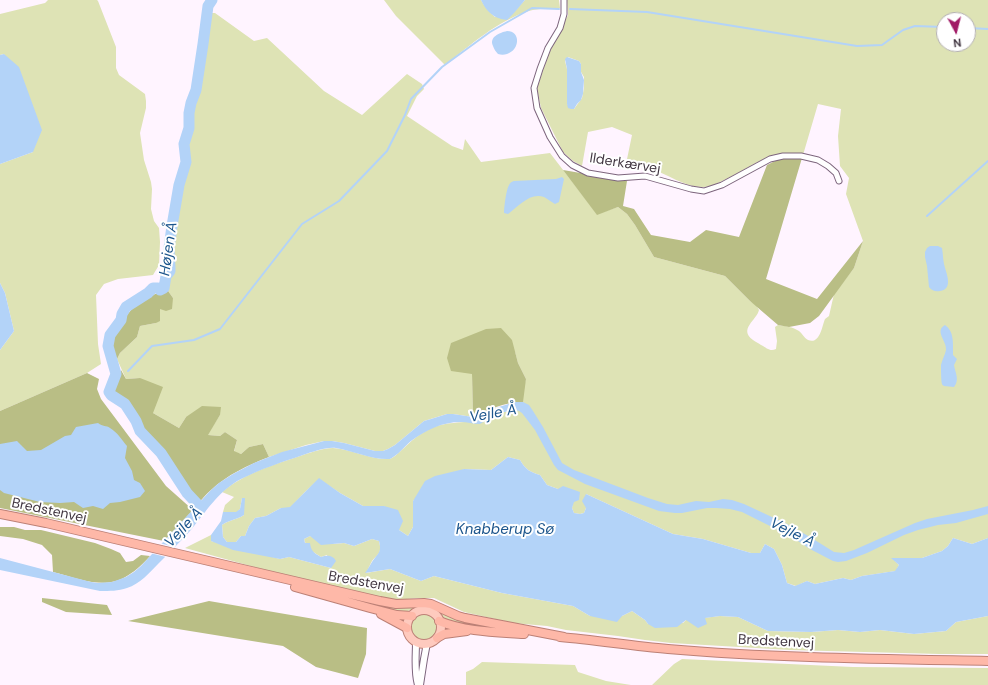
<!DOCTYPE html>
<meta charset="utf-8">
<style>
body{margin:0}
#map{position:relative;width:988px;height:685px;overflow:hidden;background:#fff4ff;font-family:"DM Sans",sans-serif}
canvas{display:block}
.north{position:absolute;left:936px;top:12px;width:40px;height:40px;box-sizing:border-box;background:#fff;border:1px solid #b3afb3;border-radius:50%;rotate:173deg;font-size:11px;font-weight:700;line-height:16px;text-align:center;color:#423742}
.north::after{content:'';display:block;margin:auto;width:14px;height:18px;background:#a11a66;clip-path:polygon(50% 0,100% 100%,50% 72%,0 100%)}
</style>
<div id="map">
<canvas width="988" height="685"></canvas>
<div class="north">N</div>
</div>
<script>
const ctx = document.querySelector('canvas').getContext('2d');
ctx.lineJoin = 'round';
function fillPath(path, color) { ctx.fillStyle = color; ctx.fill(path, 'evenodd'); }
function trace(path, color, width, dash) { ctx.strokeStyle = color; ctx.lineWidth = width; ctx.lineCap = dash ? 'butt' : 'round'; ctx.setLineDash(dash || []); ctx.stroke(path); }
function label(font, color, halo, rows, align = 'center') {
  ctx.font = font + ' "DM Sans",sans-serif'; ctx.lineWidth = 4; ctx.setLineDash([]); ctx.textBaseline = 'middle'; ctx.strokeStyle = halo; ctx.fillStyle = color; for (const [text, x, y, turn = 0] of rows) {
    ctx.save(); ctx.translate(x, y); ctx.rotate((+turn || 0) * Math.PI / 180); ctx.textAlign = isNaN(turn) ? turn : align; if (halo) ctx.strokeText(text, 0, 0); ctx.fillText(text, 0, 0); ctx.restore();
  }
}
const green = new Path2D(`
 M48,0h49l1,1 18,46v21l3,7 26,19 1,7v7l-6,25 4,27 7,22 1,7 -1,20 3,12 5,7 1,14 -1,23 -6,10 -35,4 -14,5 -8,11 2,49 3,20 -14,9 -87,38v-61l14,-19 -9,-38 -5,-10v-119l33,-12 -29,-98 -4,1v-41l45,-11z
 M384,0h97c4,7 8,12 14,17l16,-2 14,-15h34l1,8c-9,1 -21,0 -31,3 -32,10 -57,33 -84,54l-49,-49z
 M567,0h421v538l-16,6 -19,-6 -5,8 -6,5 -20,7h-30l7,7 -3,6 -34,5 -11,4 -8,-2 -28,6 -8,-3 -11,5 -9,-3 -5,-18 -8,-16 -9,-5 -5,9h-9l-48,-14 -30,-5 -87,-40v14l-2,5 -4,1 -6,-1 -2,-5 1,-6 -15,-13 -11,-4 -7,-10c-10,-3 -14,-5 -20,-15l-12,-3 -17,13 -27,-1 -48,29 -3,3v26l-5,9 -9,-6 -15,-24h-21l-23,-13 -21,-14 -14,13 -15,16h-9l-15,8 -11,2 -6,8 -4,10h-4l-5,6h-9l-4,-5 -1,-12c7,-5 14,-5 22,-10l-2,-17 -2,11 -4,4 -13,-1 2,-7 9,-8 -12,-5c23,-19 53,-28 81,-37 9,-3 20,-7 30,-7 19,1 37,12 57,11 5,-2 9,-7 14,-11 6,-6 14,-13 22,-17 18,-11 37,-7 56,-11 4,-1 8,-3 12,-5 7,-3 15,-4 24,-5l8,-31 -8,-16 -3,-11 -43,22 1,43 -20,-3h-6l-23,7 -29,24 -7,4 -5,2h-8l-31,-8 -12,-2h-8l-18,4 -37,12 -6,-13 -14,3 -8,7 -7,-2 3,-12 -12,-8 -5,4 -13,-1 13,-20 -34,2 -7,11 -26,-15 -13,-35 -14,1 -9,-20 3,-6 17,-16 3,-11 16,-3 3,-14 14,-11 -7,-10v-12l3,-5 1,-3 -1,-20 3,-22 7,-41 7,-23 -2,-18 5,-16v-15l2,-10 5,-13 7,-46 4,-31h8l39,28 13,-3 57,53 38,24 45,-41 15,10 2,5 -7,7 -10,20 45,30 11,4 2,-11 16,23 69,-9 47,61 21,-7 9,7 8,11 19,32 71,19 25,25 6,4 3,5c-2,10 -21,19 -6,30 2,2 6,3 8,5 6,3 9,7 15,4l1,-8 -2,-14 3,-2c7,1 15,2 21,6 3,2 5,7 9,9 12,5 14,-14 17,-21l4,-3 5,-22 20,-26 9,-27 -17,-47 3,-16 -9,-12 -2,-30 3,-27 -23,-5 -15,51c-29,-9 -54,14 -79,25 -6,3 -13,7 -20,7 -18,1 -37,-13 -54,-19 -8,-2 -17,-3 -24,-4l6,-29 -20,-8 -24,5 -6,34 -9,-5 -10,-9 -22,-44 -4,-20 11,-33 20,-40zM944,20h24v24h-24zM568,57l11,4 2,3v8l3,5v11l-2,10 -8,11 -7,-5v-35l-2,-8z
 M211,535v6l69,18 9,-2 42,11 -4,-13 -6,2c-7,-4 -16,-11 -17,-18l6,-3 23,8 11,-1 10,3 18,-7 7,2c3,12 0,12 -7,20 -2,4 -4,8 -6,12l24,-4 31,12 13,-5 68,17 71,13 17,10h32l10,-5 13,9 3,4 35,-1 3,-3 34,-4 18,1 30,14 43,1 27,-2 22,2 20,-2 34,4 32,-3 10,-9 32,-6v38h-49l-149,-4 -119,-7 -26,-3 -27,-4 -52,-6 -19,-4 -34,-3 -49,-11 -30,-14h-16l-23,2 -17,-2 -87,-21 -106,-29z
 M364,600l51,6v2l-12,5 -39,-11z
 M442,612l40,12 -1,3c-14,-2 -31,0 -40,-13z
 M411 627a13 13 0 1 1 26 0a13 13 0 1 1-26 0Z
 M682,659l171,8 135,1v17h-336l22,-21z
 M482,662l93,3 3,7 28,9 25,4h-165v-13l7,-3z`);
const forest = new Path2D(`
 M783,157l19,1 -36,121 51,20 46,-58 -9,27 -35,48 -9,7 -21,4 -11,-2 -28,-24 -25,-25 -71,-19 -19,-32 -8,-11 -9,-7 -21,8 -34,-45 64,11 -4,25 11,3 17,26 39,7 16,-12 33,7 28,-72z
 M166,288l7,10 -1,11 -6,2 -6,-2v12l-4,2 -16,3 -3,11 -17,16 -3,6 -6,-5v-12l2,-6 7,-7 5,-12 8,-9 22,-14h5z
 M501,328l11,12 6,23 8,16 -3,23c-16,-1 -35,8 -50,15l-1,-43 -21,-3 -4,-13 4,-15 35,-14z
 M121,370l5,9 14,-1 23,9 -10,26 26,15 7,-11 16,-11 19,1 -1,8 -12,20 12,1 5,-4 12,8 -3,11 7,3 8,-7 14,-3 6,13c-21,8 -42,18 -58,33 -5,4 -9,9 -13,14l-16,-22 -19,-29 -20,-24 -12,-24 -17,-11 1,-9z
 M87,373l12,6 -2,10 4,10 65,87 27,24 -29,31 -164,-33v-97z
 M0,527h14l11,3h16l54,13 16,6 9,4 6,9 7,-1 8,-6 9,1c-34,38 -53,28 -97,16l-1,-17 -10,-10 -19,-6 -23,-3z
 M42,598l65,7 5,10 -46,-3 -24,-10z
 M209,601l158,27 -1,26 -8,24 -42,-11 -33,-21 -155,-25z`);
const water = new Path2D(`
 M481,0h44l-11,13 -7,7c-13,-1 -21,-9 -26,-20z
 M507,31c14,0 13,19 0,23 -3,1 -6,1 -9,0 -2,-2 -4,-5 -5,-8 -4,-9 6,-13 14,-15z
 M4,54l15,13 23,63 -9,22 -33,12v-109z
 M567,57l12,4 2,3v8l3,8 -1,14 -2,6 -4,4 -3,5h-3l-3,-1 -1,-4v-35l-2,-10z
 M562,177l2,2 -5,23 -4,2c-4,-2 -7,-5 -11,-7 -14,-5 -25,9 -36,17l-4,-1c0,-5 2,-23 5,-28 2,-3 2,-3 5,-4l42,-2z
 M930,246h8l4,2c1,6 1,11 2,16 2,9 10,25 -4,27 -4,1 -8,0 -11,-4l-2,-21 -2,-9v-5l2,-4z
 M0,283l5,10 9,38 -14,19z
 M945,325c9,6 8,18 8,27v3l4,4 -3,6c1,7 6,15 0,22l-10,-1c-1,-1 -2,-1 -2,-2 -1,-3 -1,-16 -1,-19 1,-5 4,-10 5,-15 1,-9 -12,-19 -1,-25z
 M515,402h8l6,3 4,6 10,16 19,36 12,7 74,28 19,6 11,1 18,-4 13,1 14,-3 9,1 12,4 43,20 23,13 24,15 10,1 10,-3 61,-27 12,-4 46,-9 15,-4v8l-32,9 -18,2 -20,5 -14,5 -37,18 -21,8 -8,1 -5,-1 -23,-12 -18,-12 -50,-25 -12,-3 -14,-1h-9l-25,5h-7l-16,-2 -74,-27 -23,-12 -4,-2 -4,-5 -19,-35 -13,-17 -3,-2 -3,-1c-16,2 -23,5 -36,14 -7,0 -13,-2 -19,-2 -19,0 -35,8 -50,19 -7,6 -13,14 -21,18 -19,1 -36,-8 -54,-11 -11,-1 -23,4 -33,7 -21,7 -42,14 -62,24 -23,12 -35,33 -51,52 -10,11 -21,22 -32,33 -9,9 -18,20 -31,24 -9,3 -17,3 -27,3l-100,-21v-12l91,24 7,1 14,-1 14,-5 8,-5 7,-6 69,-75 9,-8 14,-9 21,-11 28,-11 42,-11h8l12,2 31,8h8l5,-2 7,-4 29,-24 7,-2 16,-5h6l20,3 16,-7z
 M98,423c5,4 8,2 12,5 7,4 12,12 17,18l-2,12 7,13 2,9 6,3 5,8 -5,6 -20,5 -10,1 -7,6 -10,-3 -10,2 -9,-6 -14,1 -20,-1 -36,-9 -4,-3v-46l17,-3 10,10 14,-1 24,-14 6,-1 5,-8z
 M508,457l12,3c6,10 10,12 20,15l7,10 11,4 5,-3 17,6 -1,8 -5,2 -2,6 2,5 6,1 4,-1 2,-5 -4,-7 4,-7 87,40 30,5 48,14h9l5,-9 9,5 8,16 5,18 8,3 12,-5 8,3 28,-6 8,2 11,-4 33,-5 4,-6 -8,-7h31l20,-7 6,-5 5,-8 19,6 16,-6v78l-32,6 -10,9 -32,3 -34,-4 -20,2 -22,-2 -27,2 -43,-1 -30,-14 -18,-1 -15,2 2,6 -9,4 -12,-8 -9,7 -22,1 -7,-4 -3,-4 -13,-9 -10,5 -5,6 -27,-6 -17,-10 -71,-13 -68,-17 -13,5 -31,-12 -25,4c3,-4 5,-8 7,-11 6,-9 10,-9 7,-21l-7,-2 -18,7 -10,-3 -23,2 -11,-9 -6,3 1,4h5c1,8 4,10 11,14 6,-2 12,-2 15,4l-5,7 -42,-11 -9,2 -47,-9 -22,-9v-6l10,-14 2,-9h13l4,-3 2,-11h3l-1,17c-8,5 -15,5 -22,10l1,12 4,5h9l5,-6h4l4,-10 6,-8 11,-2 15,-8 9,-1 29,-29 21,15 23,13h21l14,4 5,11 -4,9 9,6 5,-9v-26l12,-20 10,-5 29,-7 27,1z`);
const pier = new Path2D(`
 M159,543l16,4 -9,10 -16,-4z`);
const stream = new Path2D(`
 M570,9l77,3 210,34 25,-1 21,-15 12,-4 29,1
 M968,28l20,1
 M927,216l61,-55
 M128,371l24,-25 42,-6 26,-11 82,-105 37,-23 48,-50 18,-36 6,-16 31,-32 48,-35 42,-24 27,1`);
const river = new Path2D(`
 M201,508l-14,-15 -26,-40 -21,-22 -4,-10 -11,-17 -14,-9 -2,-3 7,-18 -8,-28 2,-11 11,-15 1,-6 4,-7 22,-14 5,-5h5l2,2 4,-2 2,-12 4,-5v-3l-1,-20 3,-22 7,-41 7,-23 -2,-18 5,-16v-15l2,-10 5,-13 7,-46 5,-38 4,-6`);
const minor = new Path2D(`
 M564,0v14l-4,14 -12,20 -8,21 -6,19 3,20 13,29 12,19 10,9 16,8 30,5 27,-2 46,13 13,2 18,-6 48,-26 13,-3h18l17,4 10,6 8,7 3,8`);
const tertiary = new Path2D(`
 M416,642c0,14 -2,29 2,43
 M420,685l4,-26 3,-16`);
const primary = new Path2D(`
 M407 627a17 17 0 1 1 34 0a17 17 0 1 1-34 0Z`);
const trunk = new Path2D(`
 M0,514l46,9 334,78 16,3 28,-1 7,1 27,12 7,2 99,19
 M295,587l75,21 27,7 15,1
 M381,614l26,14
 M439,621c27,11 57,11 85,13
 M560,637c36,3 72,9 108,12 106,9 213,10 320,12
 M437,638l7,-4 23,-3`);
const streetNames = [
 ["Ilderkærvej",625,164,9],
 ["Bredstenvej",49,511,12],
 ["Bredstenvej",366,583,10],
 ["Bredstenvej",776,642,3]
];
const waterNames = [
 ["Højen Å",169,249,-82],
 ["Vejle Å",493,414,-10],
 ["Vejle Å",184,528,-47],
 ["Knabberup Sø",505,530],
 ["Vejle Å",792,533,27]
];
fillPath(green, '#dee3b5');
fillPath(forest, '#b9be85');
fillPath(water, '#b3d3f8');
fillPath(pier, '#fff4ff');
trace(stream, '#b3d3f8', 2);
trace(river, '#b3d3f8', 11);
trace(minor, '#7d657d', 7);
trace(tertiary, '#7d657d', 8);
trace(primary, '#bc8076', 10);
trace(trunk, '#bc8076', 10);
trace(minor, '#fff', 5);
trace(tertiary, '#fff', 6);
trace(primary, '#fecabe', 8);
trace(trunk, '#feb8a8', 8);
label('14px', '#423742', '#fff', streetNames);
label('italic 15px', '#1c558c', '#fff', waterNames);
</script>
